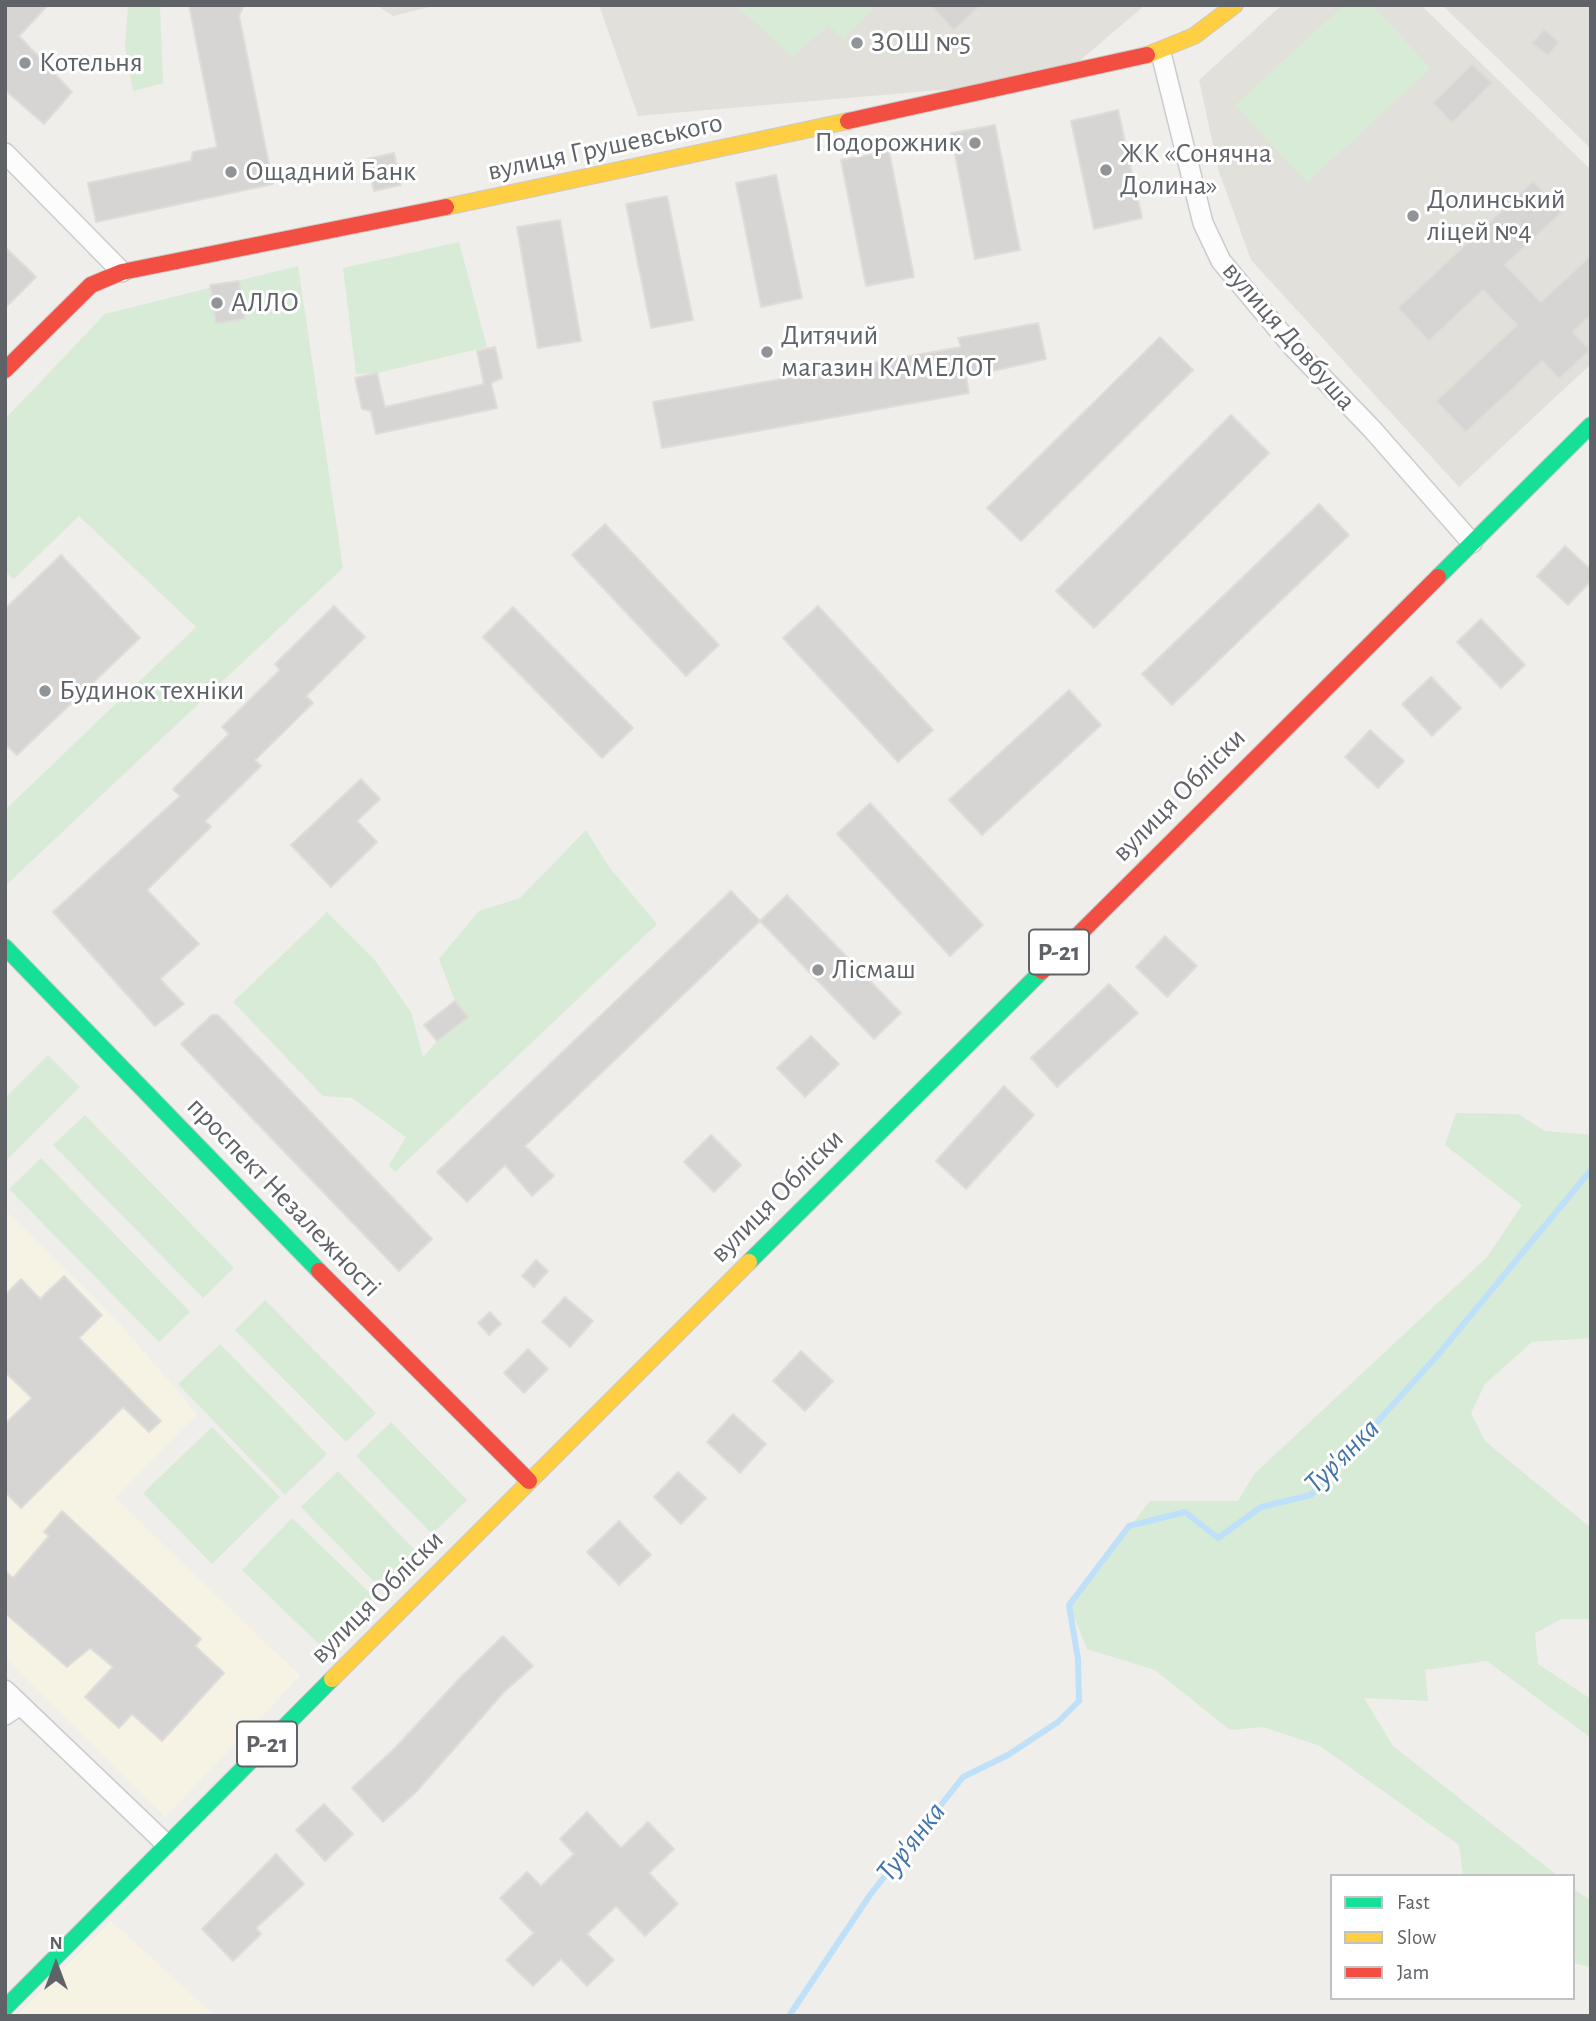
<!DOCTYPE html>
<meta charset="utf-8">
<style>
body{margin:0}
#map{position:relative;width:1596px;height:2021px;overflow:hidden;background:#efeeea;font-family:"Alegreya Sans",sans-serif}
canvas{display:block}
.frame{position:absolute;inset:0;border:7px solid #5f6368;pointer-events:none}
.legend{position:absolute;left:1330px;top:1874px;width:245px;height:126px;box-sizing:border-box;background:#fff;border:2px solid #bfc1c3;margin:0;padding:9px 12px;list-style:none;font-size:21px;color:#5f6368}
.legend li{display:flex;align-items:center;gap:14px;height:35px}
.legend b{width:35px;border:2px solid #bfc1c3}
.north{position:absolute;left:21px;top:1930px;width:70px;height:70px;-webkit-text-stroke:5px #fff;paint-order:stroke;rotate:0deg;font-size:19px;font-weight:700;line-height:28px;text-align:center;color:#5f6368}
.north::after{content:'';display:block;margin:auto;width:24px;height:32px;background:#5f6368;clip-path:polygon(50% 0,100% 100%,50% 72%,0 100%)}
</style>
<div id="map">
<canvas width="1596" height="2021"></canvas>
<div class="frame"></div>
<ul class="legend">
<li><b style="height:9px;background:#16e098"></b>Fast</li>
<li><b style="height:9px;background:#ffcf43"></b>Slow</li>
<li><b style="height:9px;background:#f24e42"></b>Jam</li>
</ul>
<div class="north">N</div>
</div>
<script>
const ctx = document.querySelector('canvas').getContext('2d');
ctx.lineJoin = 'round';
function fillPath(path, color) { ctx.fillStyle = color; ctx.fill(path, 'evenodd'); }
function trace(path, color, width, dash) { ctx.strokeStyle = color; ctx.lineWidth = width; ctx.lineCap = dash ? 'butt' : 'round'; ctx.setLineDash(dash || []); ctx.stroke(path); }
function label(font, color, halo, rows, align = 'center') {
  ctx.font = font + ' "Alegreya Sans",sans-serif'; ctx.lineWidth = 6; ctx.setLineDash([]); ctx.textBaseline = 'middle'; ctx.strokeStyle = halo; ctx.fillStyle = color; for (const [text, x, y, turn = 0] of rows) {
    ctx.save(); ctx.translate(x, y); ctx.rotate((+turn || 0) * Math.PI / 180); ctx.textAlign = isNaN(turn) ? turn : align; if (halo) ctx.strokeText(text, 0, 0); ctx.fillText(text, 0, 0); ctx.restore();
  }
}
const commercial = new Path2D(`
 M5,1210l114,113 78,91 -82,84 185,178 -135,141 -160,-160z
 M111,1921l104,95h-199z`);
const education = new Path2D(`
 M376,5h62l-45,11z
 M599,5h546l-88,75 -419,36z
 M1282,5h139l170,165v194l-132,123 -208,-227 -32,-88 -20,-92z
 M1442,5h149v144l-50,-49z`);
const green = new Path2D(`
 M128,5h32l3,78 -30,8 -8,-43z
 M735,5h142l-34,35 -14,-15 -36,32z
 M1344,5h28l59,63 -124,115 -72,-78z
 M459,242l28,105 -110,26 -21,1 -13,-106z
 M298,266l45,302 -338,318v-76l191,-183 -117,-111 -65,63 -9,-7v-153l100,-105z
 M586,830l23,37 48,57 -262,248 -6,-7 17,-28 -54,-39 -29,-2 -90,-94 94,-90 47,47 37,53 12,45 14,-16 31,-24 -13,-16 -16,-42 40,-48 41,-13z
 M48,1055l32,32 -75,75v-64z
 M1456,1113l62,1 27,17 46,4v203l-59,4 -47,42 -14,29 14,28 106,87v91h-29l-27,14 3,31 53,35v39l-104,-77 -62,9 3,31 -64,-3 29,48 165,130h-95l-4,-31 -139,-99 -57,-19 -33,3 -75,-60 -68,-21 -18,-44 81,-104h88l16,-27 233,-217 35,-52 -77,-60z
 M85,1115l149,153 -31,30 -150,-153z
 M41,1158l149,154 -31,30 -150,-153z
 M265,1300l111,113 -30,29 -111,-112z
 M220,1344l107,110 -42,41 -107,-111z
 M391,1422l76,78 -35,34 -76,-78z
 M212,1427l68,70 -68,67 -69,-71z
 M338,1471l82,84 -37,36 -82,-84z
 M292,1518l82,79 -50,52 -82,-79z
 M1573,1888l18,13v66l-18,-4z`);
const stream = new Path2D(`
 M789,2016l81,-121 93,-118 45,-22 50,-33 21,-21 -1,-42 -9,-54 60,-79 56,-14 33,26 43,-31 50,-12 126,-139 154,-186`);
const building = new Path2D(`
 M5,5h43l-29,31 53,56 -28,32 -39,-34z
 M189,5h55l-5,11 34,168 -177,38 -8,-39 103,-22 2,-9 24,-5z
 M930,5h51l-27,25z
 M1544,29l15,13 -11,14 -16,-13z
 M1472,64l20,19 -40,40 -19,-20z
 M1118,110l24,108 -48,11 -23,-108z
 M995,125l25,125 -45,9 -24,-126z
 M889,151l25,126 -48,9 -25,-126z
 M394,153l7,32 -27,6 -7,-32z
 M776,175l26,123 -41,9 -25,-124z
 M1533,181l29,31 -57,53 36,37 50,-47v60l-18,17 17,18 -31,29 -17,-18 -76,71 -30,-31 81,-76 -34,-35 -54,51 -31,-33z
 M667,196l26,124 -42,8 -25,-124z
 M560,220l21,121 -43,7 -21,-121z
 M5,247l31,30 -31,31z
 M239,281l6,38 -29,4 -6,-38z
 M1038,323l8,36 -80,18 3,16 -307,55 -9,-46 308,-55 -3,-9z
 M1160,337l33,33 -172,171 -34,-33z
 M495,347l7,31 -11,5 6,25 -121,26 -5,-23 -9,-2 -7,-31 22,-5 8,34 99,-23 -7,-33z
 M1231,415l38,38 -175,175 -38,-37z
 M1319,504l30,31 -177,170 -30,-31z
 M605,524l114,121 -33,31 -114,-121z
 M1565,546l26,24v11l-23,24 -31,-29z
 M61,555l79,83 -123,117 -12,-11v-135z
 M334,606l31,31 -59,59 7,7 -58,57 6,6 -56,55 6,6 -64,63 52,54 -39,35 24,25 -29,22 -102,-114 127,-116 -7,-7 56,-55 -7,-7 58,-57 -5,-6z
 M818,606l115,124 -35,32 -115,-124z
 M513,607l120,121 -31,30 -119,-121z
 M1481,619l44,46 -24,23 -44,-46z
 M1431,677l30,31 -29,28 -30,-32z
 M1069,690l32,35 -119,110 -33,-35z
 M1370,730l34,31 -26,27 -33,-31z
 M361,779l19,20 -23,22 20,21 -46,45 -40,-42z
 M870,803l113,122 -33,31 -113,-122z
 M731,891l29,30 -235,225 29,30 -22,20 -27,-31 -38,37 -30,-30z
 M787,895l114,118 -27,26 -114,-118z
 M1165,936l32,30 -30,31 -31,-30z
 M1109,984l29,29 -81,74 -26,-29z
 M455,1001l13,16 -31,24 -13,-16z
 M212,1015h6l214,224 -33,32 -218,-227z
 M811,1036l28,28 -34,33 -28,-29z
 M1004,1086l30,29 -68,74 -30,-28z
 M711,1135l30,30 -27,27 -30,-30z
 M536,1260l12,11 -14,16 -12,-11z
 M64,1276l38,39 -23,23 82,83 -12,11 -26,-25 -102,101 -16,-16v-68l27,-26 -27,-26v-77l16,-16 19,20z
 M565,1297l28,24 -23,26 -28,-25z
 M490,1312l11,12 -12,11 -11,-12z
 M528,1349l20,20 -24,24 -20,-20z
 M801,1351l32,30 -28,30 -32,-30z
 M733,1414l33,30 -26,29 -33,-31z
 M678,1472l28,26 -25,26 -27,-27z
 M62,1511l139,128 -6,7 29,27 -62,68 -30,-27 -13,14 -34,-31 28,-30 -23,-19 -23,19 -62,-54v-42l8,7 36,-42 -5,-4z
 M619,1521l32,34 -32,30 -32,-33z
 M503,1636l30,30 -30,27 -86,98 -34,31 -31,-34 43,-40 63,-68z
 M324,1804l29,30 -28,27 -29,-31z
 M587,1812l34,36 27,-26 26,27 -25,24 29,31 -33,32 -29,-30 -29,28 27,26 -27,26 -26,-27 -28,27 -27,-26 28,-27 -34,-35 27,-26 14,14 33,-32 -14,-15z
 M276,1854l28,30 -48,44 5,6 -28,27 -31,-32z`);
const street = new Path2D(`
 M1161,53l42,170 18,38 71,85 80,83 100,114
 M5,153l117,119
 M5,1690l161,154
 M5,1715l15,-10`);
const fast = new Path2D(`
 M1438,577l153,-152
 M5,947l314,324
 M749,1262l293,-291
 M5,2008l327,-329`);
const slow = new Path2D(`
 M1147,55l47,-19 41,-31
 M446,207l402,-86
 M332,1679l417,-417`);
const jam = new Path2D(`
 M848,121l299,-66
 M5,370l86,-85 31,-13 324,-65
 M1042,971l396,-394
 M319,1271l210,210`);
const markers = [
 [857,43,7,"#919496"],
 [25,63,7,"#919496"],
 [975,143,7,"#919496"],
 [1106,170,7,"#919496"],
 [231,172,7,"#919496"],
 [1413,216,7,"#919496"],
 [217,303,7,"#919496"],
 [767,352,7,"#919496"],
 [45,691,7,"#919496"],
 [818,970,7,"#919496"]
];
const shields = [
 [1059,952,60],
 [267,1744,60]
];
const shieldNames = [
 ["Р-21",1059,952],
 ["Р-21",267,1744]
];
const poiNames = [
 ["ЗОШ №5",871,43],
 ["Котельня",39,63],
 ["Подорожник",961,143,"right"],
 ["ЖК «Сонячна",1120,154],
 ["Долина»",1120,186],
 ["Ощадний Банк",245,172],
 ["Долинський",1427,200],
 ["ліцей №4",1427,232],
 ["АЛЛО",231,303],
 ["Дитячий",781,336],
 ["магазин КАМЕЛОТ",781,368],
 ["Будинок техніки",59,691],
 ["Лісмаш",832,970]
];
const streetNames = [
 ["вулиця Грушевського",605,147,-12],
 ["вулиця Довбуша",1289,336,49],
 ["вулиця Обліски",1179,795,-45],
 ["вулиця Обліски",777,1196,-45],
 ["проспект Незалежності",284,1197,46],
 ["вулиця Обліски",377,1597,-45]
];
const waterNames = [
 ["Тур'янка",1342,1456,-45],
 ["Тур'янка",911,1842,-52]
];
fillPath(commercial, '#f7f3e4');
fillPath(education, '#e2e0da');
fillPath(green, '#d8ebd6');
trace(stream, '#bfe0f9', 6);
fillPath(building, '#d6d5d3');
trace(building, '#deddd9', 2);
trace(street, '#cbcccc', 22);
trace(fast, '#cacacb', 18);
trace(slow, '#cacacb', 18);
trace(jam, '#cacacb', 18);
trace(street, '#fdfcfc', 19);
trace(fast, '#16e098', 16);
trace(slow, '#ffcf43', 16);
trace(jam, '#f24e42', 16);
for (const [x, y, r, color] of markers) { const dot = new Path2D(); dot.arc(x, y, r, 0, 2 * Math.PI); ctx.fillStyle = color; ctx.fill(dot); trace(dot, '#fff', 2.5); }
for (const [x, y, w] of shields) { const box = new Path2D(); box.roundRect(x - w / 2, y - 22.5, w, 45, 5); ctx.fillStyle = '#fff'; ctx.fill(box); trace(box, '#5f6368', 2); }
label('bold 26px', '#5f6368', null, shieldNames);
label('28px', '#5f6368', '#fff', poiNames, 'left');
label('28px', '#5f6368', '#fff', streetNames);
label('italic 30px', '#4174aa', '#fff', waterNames);
</script>
